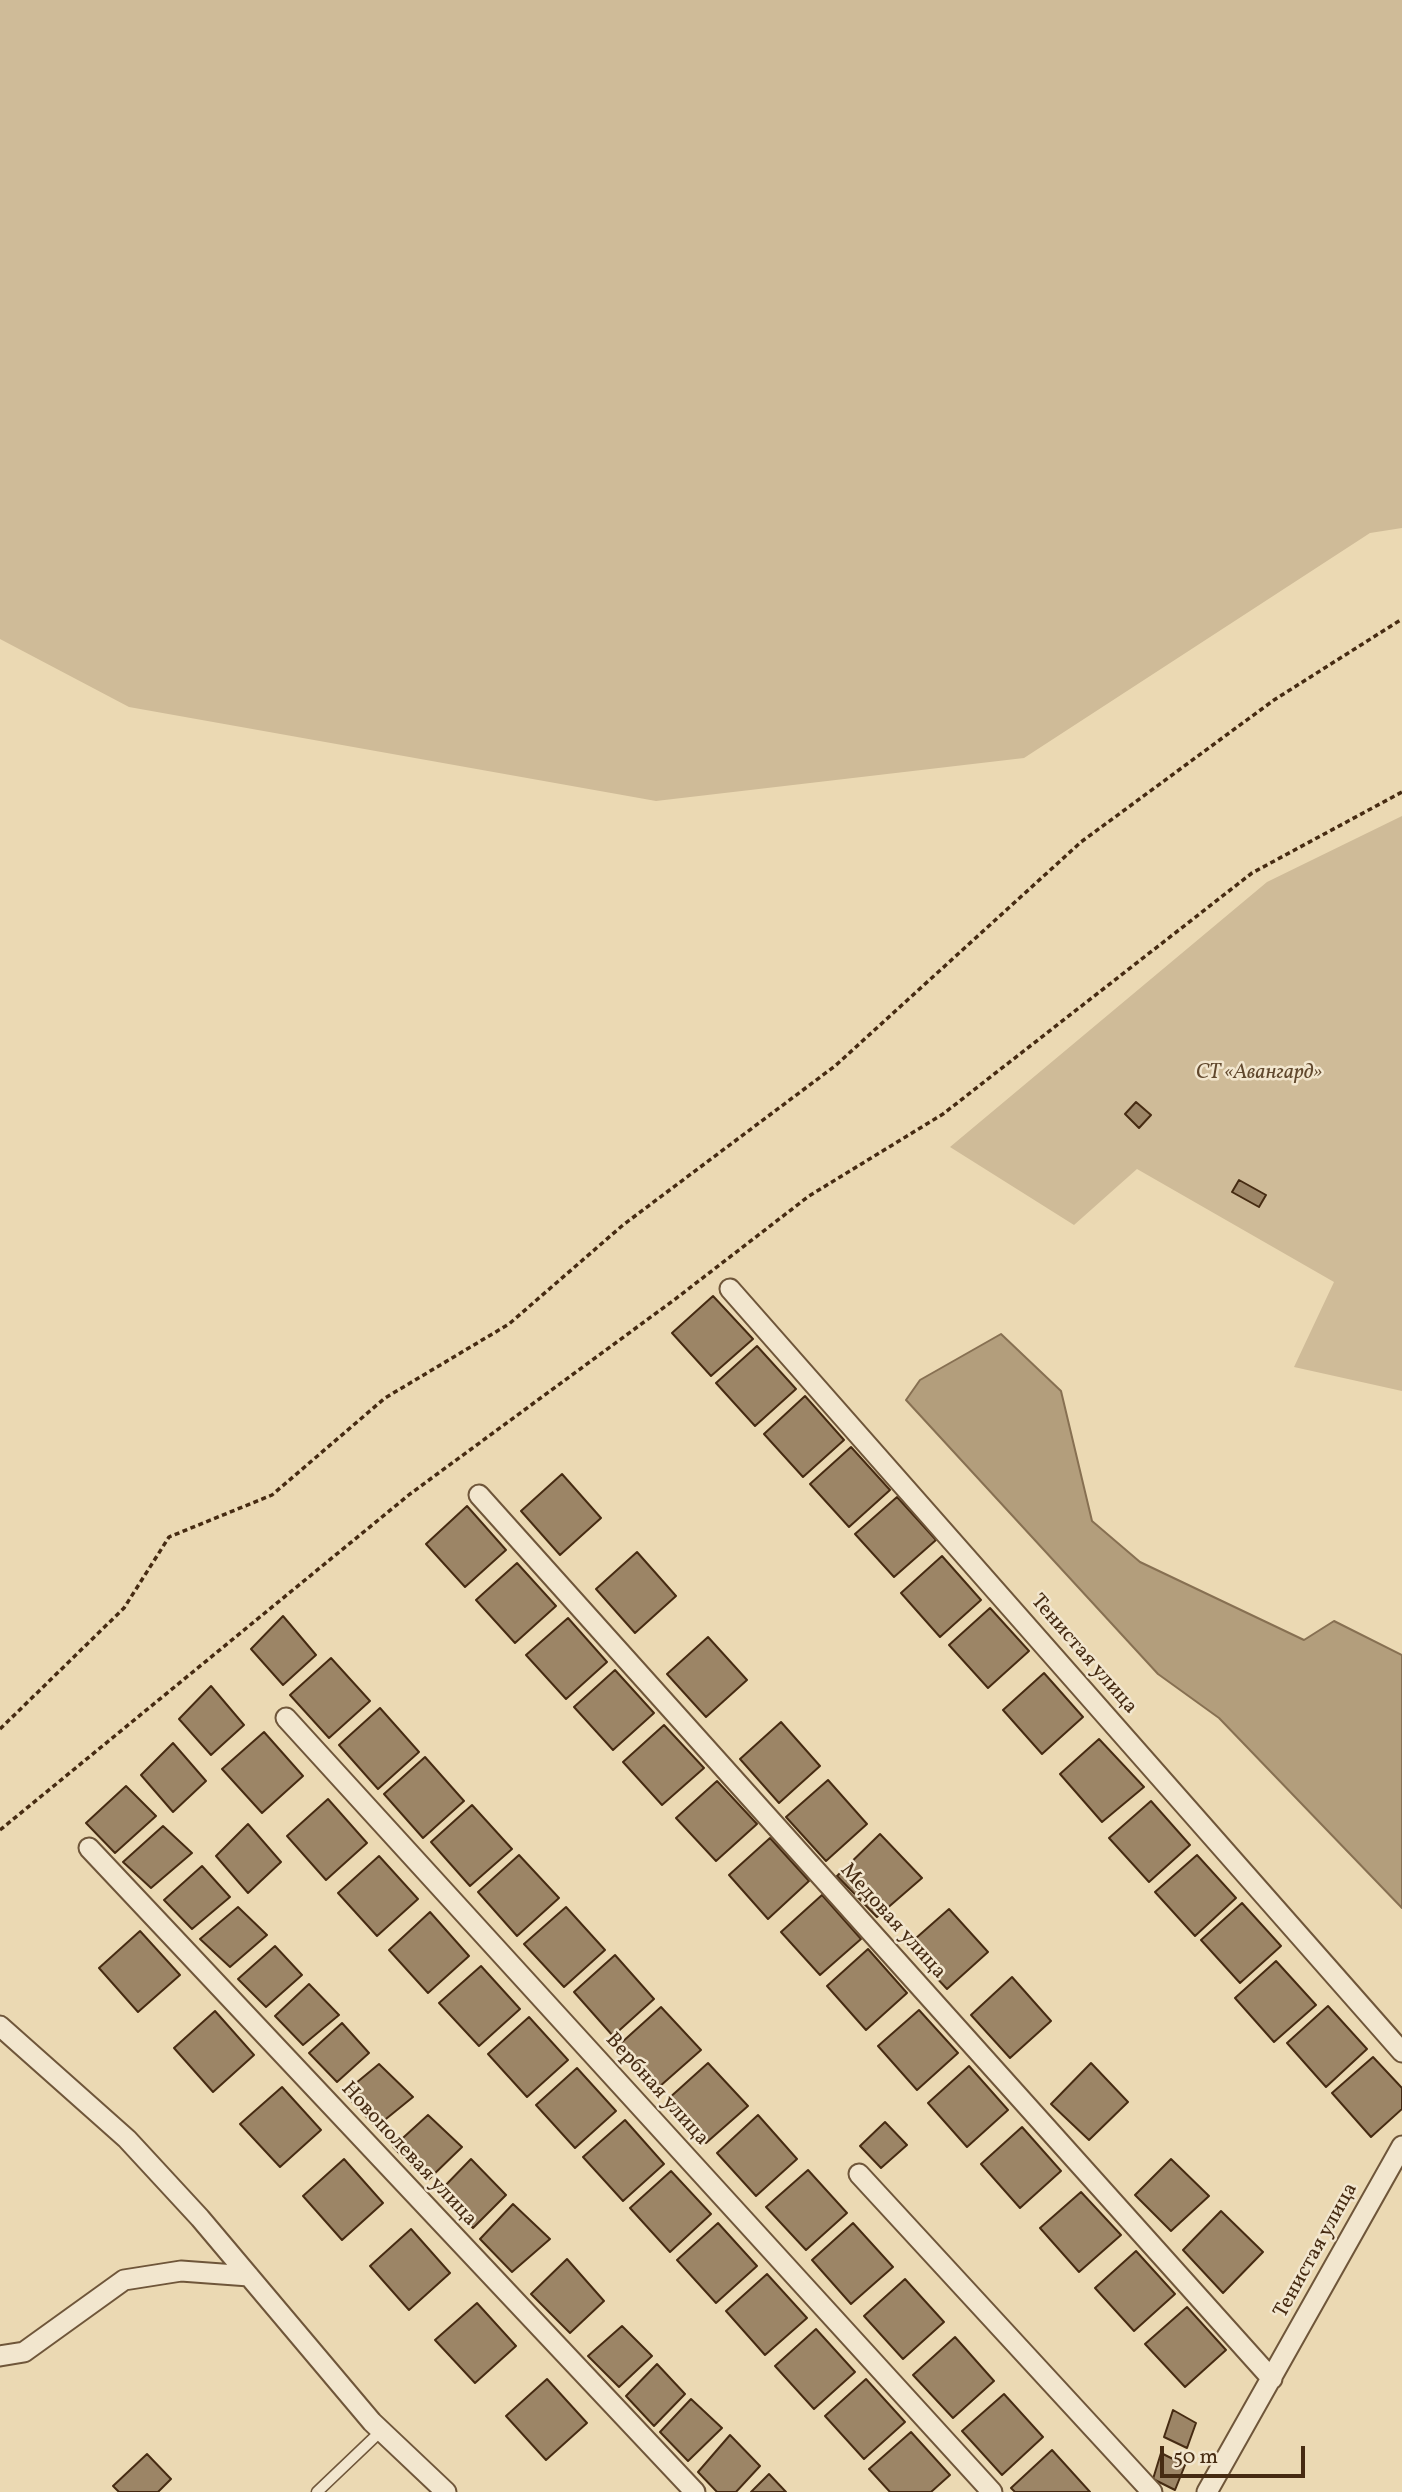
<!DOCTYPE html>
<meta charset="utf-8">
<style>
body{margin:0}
#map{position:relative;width:1402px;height:2492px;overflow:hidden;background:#ebd9b3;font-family:Vollkorn,serif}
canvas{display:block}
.scale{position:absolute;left:1160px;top:2446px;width:145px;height:32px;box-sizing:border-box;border:4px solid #462b12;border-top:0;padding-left:9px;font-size:21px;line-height:24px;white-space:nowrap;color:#462b12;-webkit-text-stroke:5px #f2e6ce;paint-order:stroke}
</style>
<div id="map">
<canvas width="1402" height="2492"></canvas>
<div class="scale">50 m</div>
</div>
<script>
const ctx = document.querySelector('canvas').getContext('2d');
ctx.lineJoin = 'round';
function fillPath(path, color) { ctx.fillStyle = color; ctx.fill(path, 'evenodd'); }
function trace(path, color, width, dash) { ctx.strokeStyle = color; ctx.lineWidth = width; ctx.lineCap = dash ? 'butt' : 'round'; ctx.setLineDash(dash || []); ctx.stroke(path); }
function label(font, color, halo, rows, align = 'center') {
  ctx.font = font + ' Vollkorn,serif'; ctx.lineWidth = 5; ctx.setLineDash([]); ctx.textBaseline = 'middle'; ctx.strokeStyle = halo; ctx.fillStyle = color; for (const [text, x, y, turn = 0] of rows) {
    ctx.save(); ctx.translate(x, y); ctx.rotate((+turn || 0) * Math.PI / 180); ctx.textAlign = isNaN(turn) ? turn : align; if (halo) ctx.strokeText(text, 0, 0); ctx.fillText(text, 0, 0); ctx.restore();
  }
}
const green = new Path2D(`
 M0,0h1402v528l-32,5 -346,225 -368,43 -527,-94 -129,-68z
 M1402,816v575l-108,-24 40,-85 -197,-113 -63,56 -124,-78 317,-265z`);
const water = new Path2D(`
 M1001,1334l60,57 31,130 48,41 164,78 30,-19 68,34v253l-183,-190 -61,-44 -252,-274 14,-20z`);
const building = new Path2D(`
 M1136,1102l15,13 -12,13 -14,-14z
 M1239,1180l27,15 -7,12 -27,-15z
 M713,1296l40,43 -42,37 -39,-43z
 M757,1346l39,43 -41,37 -39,-43z
 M805,1396l39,44 -41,37 -39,-43z
 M851,1447l39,43 -41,37 -39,-43z
 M562,1474l39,44 -41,37 -39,-44z
 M897,1497l39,43 -42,37 -39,-43z
 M467,1506l39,44 -41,37 -39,-43z
 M637,1552l39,44 -41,37 -39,-44z
 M942,1556l39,44 -41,37 -39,-44z
 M517,1563l39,43 -41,37 -39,-43z
 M990,1608l39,43 -41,37 -39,-43z
 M283,1616l33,39 -33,30 -32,-36z
 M568,1618l39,44 -41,37 -40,-44z
 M708,1637l39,43 -41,37 -39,-43z
 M331,1658l39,43 -41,37 -39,-43z
 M615,1670l39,43 -41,37 -39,-43z
 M1044,1673l39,44 -41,37 -39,-44z
 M211,1686l33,39 -33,30 -32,-36z
 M380,1708l39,44 -41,37 -39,-44z
 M781,1722l39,44 -41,37 -39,-44z
 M664,1725l40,43 -42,37 -39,-43z
 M264,1732l39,44 -41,37 -40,-44z
 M1099,1739l45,48 -42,35 -42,-48z
 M173,1743l33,38 -33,31 -32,-37z
 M425,1757l39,44 -41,37 -39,-44z
 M828,1780l39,44 -41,37 -40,-44z
 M717,1781l40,43 -41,37 -40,-43z
 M126,1786l30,30 -41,37 -29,-30z
 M328,1799l39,44 -41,37 -39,-44z
 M1151,1801l39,44 -41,37 -40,-44z
 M472,1805l40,44 -42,37 -39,-44z
 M248,1824l33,38 -33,31 -32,-37z
 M163,1826l29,27 -41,35 -28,-26z
 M880,1834l42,44 -45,39 -40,-41z
 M770,1838l39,43 -41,38 -39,-44z
 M519,1855l40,43 -42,38 -39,-44z
 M1197,1855l39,43 -41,38 -40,-44z
 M379,1856l39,43 -41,37 -39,-43z
 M202,1866l28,31 -38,32 -28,-29z
 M822,1895l39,44 -41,36 -39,-43z
 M1242,1903l39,43 -41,37 -39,-43z
 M238,1907l29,28 -37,32 -30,-28z
 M566,1907l39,43 -41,37 -40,-43z
 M949,1909l39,43 -41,37 -40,-43z
 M430,1912l39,44 -41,37 -39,-43z
 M140,1931l40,44 -42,37 -39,-44z
 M275,1946l27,29 -36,32 -28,-28z
 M868,1949l39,44 -41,37 -39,-44z
 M615,1955l39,44 -41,37 -39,-44z
 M1276,1961l40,44 -42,37 -39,-44z
 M481,1966l39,43 -41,37 -40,-43z
 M1012,1977l39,44 -41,37 -39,-43z
 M309,1984l30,31 -36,30 -28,-29z
 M1328,2006l39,43 -41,38 -39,-44z
 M661,2007l40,43 -42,37 -39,-43z
 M919,2010l39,43 -41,37 -39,-44z
 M215,2011l39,44 -41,37 -39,-44z
 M529,2017l39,43 -41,37 -39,-43z
 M342,2023l27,30 -32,29 -28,-29z
 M1373,2057l29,31v21l-31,28 -39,-44z
 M708,2063l40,43 -42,37 -39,-43z
 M1091,2063l37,39 -39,38 -38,-36z
 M379,2064l34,33 -37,30 -32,-34z
 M969,2066l39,44 -41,37 -39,-44z
 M577,2068l39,43 -41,37 -39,-43z
 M282,2087l39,43 -41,37 -40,-43z
 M428,2115l34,32 -35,34 -34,-34z
 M758,2115l39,44 -41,37 -39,-43z
 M625,2120l39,44 -41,37 -40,-44z
 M885,2122l22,23 -26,23 -21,-22z
 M1022,2127l39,44 -41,37 -39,-44z
 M344,2159l39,44 -41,37 -39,-44z
 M471,2159l35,36 -33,33 -34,-36z
 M1171,2159l38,37 -38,35 -36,-36z
 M808,2170l39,43 -41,37 -40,-43z
 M671,2171l40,43 -41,38 -40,-44z
 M1081,2192l40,43 -42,37 -39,-44z
 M513,2204l37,35 -38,33 -32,-33z
 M1221,2211l42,41 -40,41 -40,-43z
 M718,2223l39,43 -41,37 -39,-43z
 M853,2223l40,44 -42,37 -39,-44z
 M411,2229l39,44 -41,37 -39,-44z
 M1136,2251l39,43 -41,37 -39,-43z
 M567,2259l37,42 -34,32 -39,-39z
 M767,2274l40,44 -42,37 -39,-44z
 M905,2279l39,43 -41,37 -39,-43z
 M477,2303l39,43 -41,37 -40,-43z
 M1187,2307l39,43 -41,37 -40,-43z
 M622,2326l30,30 -33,31 -31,-31z
 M816,2329l39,43 -41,37 -39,-43z
 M955,2337l39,44 -41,37 -40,-43z
 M657,2364l28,30 -31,32 -28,-30z
 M547,2379l40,44 -41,37 -40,-44z
 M866,2379l39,43 -41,37 -39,-43z
 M1004,2394l39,43 -41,38 -40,-44z
 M691,2399l31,29 -34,33 -28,-29z
 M1173,2410l23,13 -9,25 -23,-11z
 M911,2432l39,43 -19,17h-41l-21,-23z
 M730,2435l30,31 -24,26h-19l-19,-20z
 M1052,2450l38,42h-75l-4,-4z
 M1161,2453l24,12 -10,25 -22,-11z
 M147,2454l24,25 -13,13h-39l-6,-6z
 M769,2474l17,18h-35z`);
const path = new Path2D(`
 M0,1729l124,-121 45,-71 103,-42 113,-97 124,-74 114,-99 212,-159 246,-224 193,-142 128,-81
 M0,1830l410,-336 264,-194 135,-104 134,-82 309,-241 150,-81`);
const service = new Path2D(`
 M317,2492l64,-61`);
const minor = new Path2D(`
 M730,1289l672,763
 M479,1495l793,884
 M286,1718l706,774
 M89,1848l606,644
 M0,2026l127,113 73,79 172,204 74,70
 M859,2174l293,318
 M0,2356l24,-4 100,-72 57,-9 68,5
 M1207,2492l195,-346`);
const parkNames = [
 ["СТ «Авангард»",1259,1074]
];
const streetNames = [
 ["Тенистая улица",1083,1655,49],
 ["Медовая улица",892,1922,48],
 ["Вербная улица",656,2090,48],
 ["Новополевая улица",408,2155,47],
 ["Тенистая улица",1317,2251,-61]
];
fillPath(green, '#cfbb98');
fillPath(water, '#b39e7c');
trace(water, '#877052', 2);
fillPath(building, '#9c8566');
trace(building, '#462b12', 2);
trace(service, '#6f563a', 13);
trace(minor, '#6f563a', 23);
trace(path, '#462b12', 3.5, [5, 3.5]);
trace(service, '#f2e6ce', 10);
trace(minor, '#f2e6ce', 19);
label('italic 21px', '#61482d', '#f2e6ce', parkNames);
label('21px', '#462b12', '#f2e6ce', streetNames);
</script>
